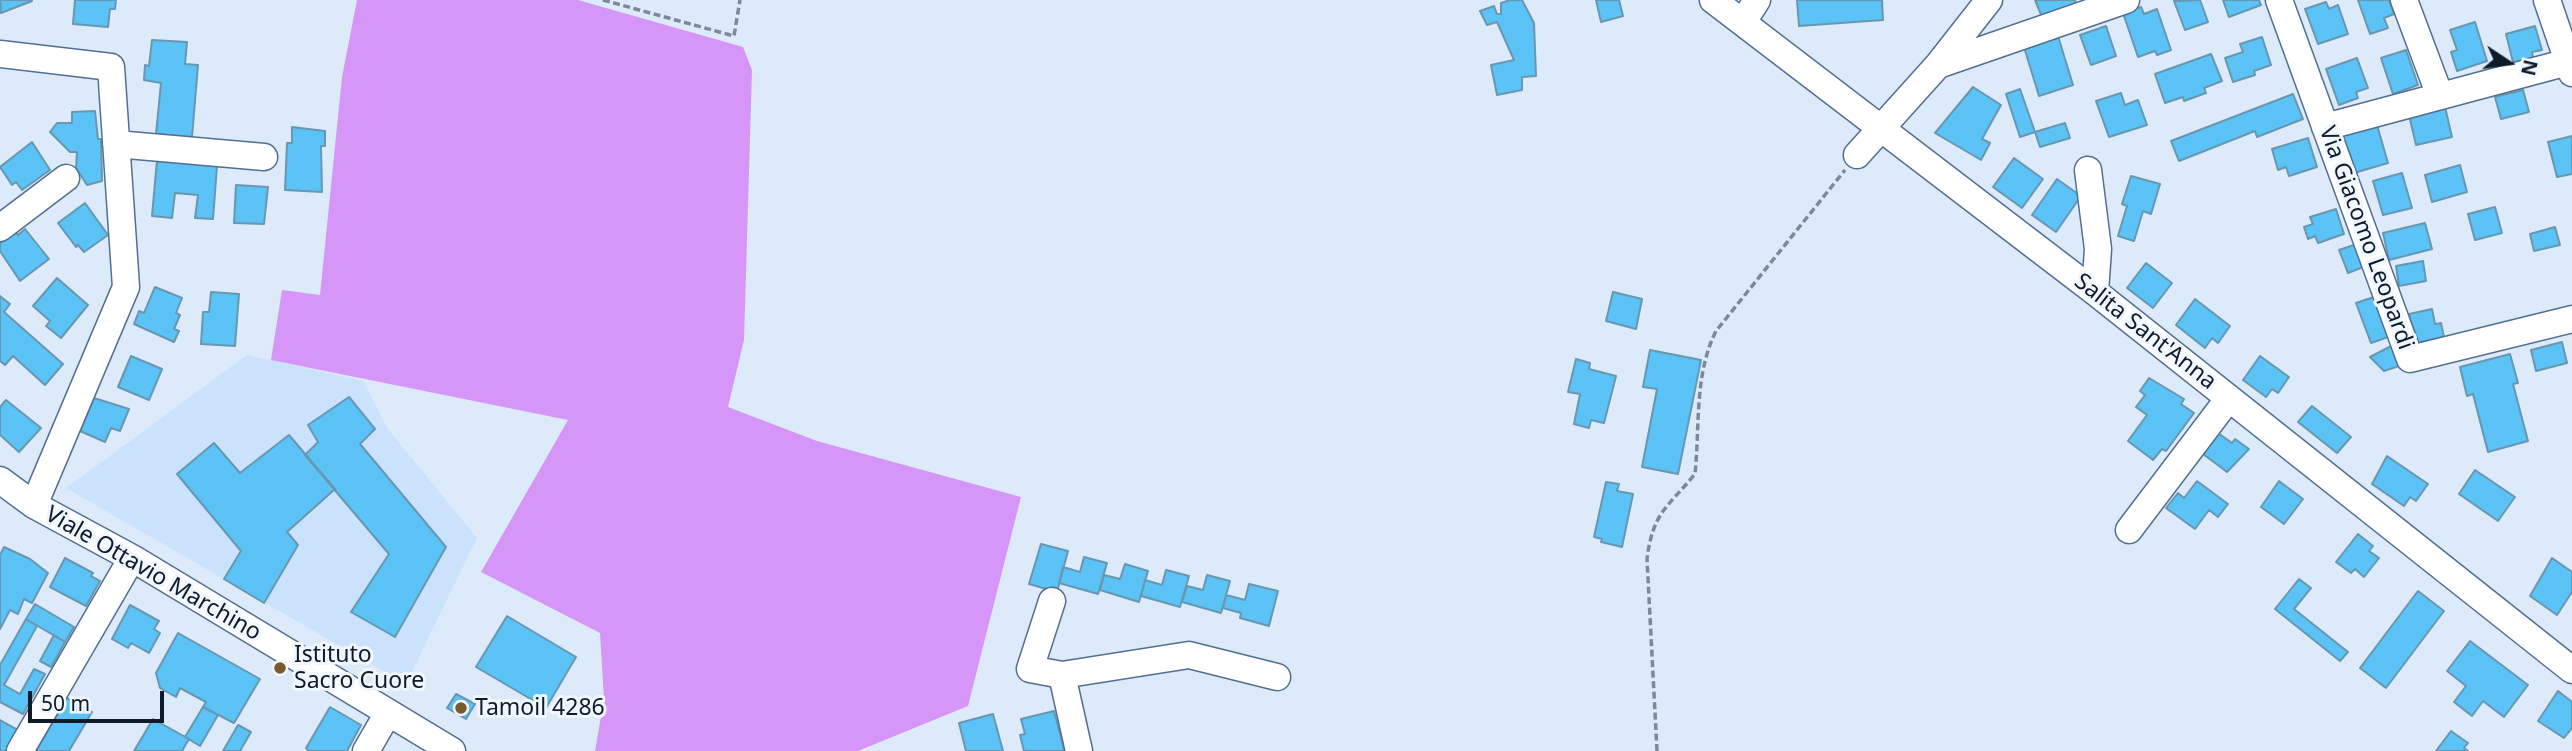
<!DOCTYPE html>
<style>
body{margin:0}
#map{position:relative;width:2572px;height:751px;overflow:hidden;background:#ddeafa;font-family:"Noto Sans",sans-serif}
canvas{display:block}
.north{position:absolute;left:2474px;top:28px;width:70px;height:70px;-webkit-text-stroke:5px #f0f7ff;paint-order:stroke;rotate:103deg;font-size:19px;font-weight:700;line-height:28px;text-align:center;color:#0f1b29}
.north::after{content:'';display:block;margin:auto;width:24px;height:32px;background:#0f1b29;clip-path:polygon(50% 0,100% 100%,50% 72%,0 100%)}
.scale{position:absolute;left:28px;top:691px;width:136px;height:32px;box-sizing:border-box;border:4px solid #0f1b29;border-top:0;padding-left:9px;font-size:21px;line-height:24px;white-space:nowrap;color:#0f1b29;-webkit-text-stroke:5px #f0f7ff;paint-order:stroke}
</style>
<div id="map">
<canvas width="2572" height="751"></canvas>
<div class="north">N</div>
<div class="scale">50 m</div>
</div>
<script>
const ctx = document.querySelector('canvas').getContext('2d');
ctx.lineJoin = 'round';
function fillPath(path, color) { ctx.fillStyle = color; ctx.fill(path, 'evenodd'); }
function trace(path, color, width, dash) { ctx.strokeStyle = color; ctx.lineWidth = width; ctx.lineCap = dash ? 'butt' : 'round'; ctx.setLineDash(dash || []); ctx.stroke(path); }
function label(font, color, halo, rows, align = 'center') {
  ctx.font = font + ' "Noto Sans",sans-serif'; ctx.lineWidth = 6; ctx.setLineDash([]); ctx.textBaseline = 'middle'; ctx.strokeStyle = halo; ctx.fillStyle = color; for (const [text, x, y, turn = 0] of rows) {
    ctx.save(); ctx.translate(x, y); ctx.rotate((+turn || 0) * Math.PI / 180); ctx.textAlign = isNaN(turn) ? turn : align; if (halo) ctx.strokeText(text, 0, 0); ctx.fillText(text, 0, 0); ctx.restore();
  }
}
const built = new Path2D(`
 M247,355l116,26 24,47 90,110 -71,146 -340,-196z`);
const forest = new Path2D(`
 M357,0h221l165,47 9,23 -8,270 -16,67 89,34 204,56 -53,209 -110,45h-263l9,-52 -4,-66 -119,-61 87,-152 -297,-60 11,-70 38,5 22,-218z`);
const building = new Path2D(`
 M0,0h31l1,1 -31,12z
 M75,0h41l-1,9h-5l-2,18 -35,-3z
 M1510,0h12l12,23 2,53 -14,1v13l-25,5 -6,-30 23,-5 -17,-38 -10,3 -7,-14 14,-5 3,8h4v-11z
 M1596,0h23l4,16 -22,6z
 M1797,0h85l1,20 -84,6z
 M2035,0h40l1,3 -34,14z
 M2200,0l8,22 -23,8 -11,-29z
 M2223,0h36l2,5 -32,12z
 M2358,0h31l5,14 -10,4 4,10 -18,6z
 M2326,2l3,7 9,-4 10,29 -30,10 -13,-35z
 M2141,7l3,7 13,-5 14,41 -14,5 -2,-4 -17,6 -15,-44z
 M2475,22l12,39 -30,10 -6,-19 6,-2 -7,-20z
 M2106,26l10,30 -25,9 -11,-30z
 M2535,26l7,24 -10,2 2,9 -20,5 -8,-32z
 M2058,36l15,49 -34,11 -15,-49z
 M2262,37l9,28 -17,6 1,4 -22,7 -8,-24 18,-6 -3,-8z
 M152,40l35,2 -2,22 13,1 -6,72 -36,-3 5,-51 -17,-3 1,-15 4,1z
 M2406,50l12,35 -25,9 -12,-36z
 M2211,54l11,27 -18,7 2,5 -22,8 -1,-4 -18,6 -10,-29z
 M2357,58l11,30 -12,4 2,6 -19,7 -13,-36z
 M1973,87l28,18 -19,34 8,4 -9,17 -46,-27z
 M2020,89l15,43 -15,5 -14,-43z
 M2523,90l6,22 -28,7 -6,-22z
 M2121,93l4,12 13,-5 9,25 -38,12 -13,-36z
 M2293,94l10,25 -46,18 -2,-6 -76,30 -8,-20z
 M2445,107l7,30 -36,8 -7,-30z
 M95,111l3,28h3l1,42 -15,4 -11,-17 1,-16h-7l-20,-20 7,-9h15v-11z
 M2065,123l5,15 -30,9 -5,-15z
 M2377,125l11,38 -34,10 -11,-38z
 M292,127l33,4v15h-4l1,46 -37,-2 2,-47h5z
 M2572,136v38l-15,3 -9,-35z
 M2308,138l9,29 -28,9 -3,-9 -8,3 -6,-21z
 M32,142l18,28 -28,20 -6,-8 -4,3 -12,-18z
 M2014,158l29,21 -21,29 -29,-21z
 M157,160l60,6 -4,53 -18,-1 3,-23 -23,-2 -3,25 -20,-2z
 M2460,165l7,27 -35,10 -7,-27z
 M2402,173l10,35 -29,7 -10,-34z
 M2131,176l29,8 -9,30 -8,-3 -9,30 -16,-5 9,-30 -5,-2z
 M2057,179l24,17 -25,36 -24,-17z
 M236,185l32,2 -4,37 -30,-1z
 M85,203l23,32 -24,17 -6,-7 -2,2 -18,-24z
 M2495,207l7,26 -27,7 -7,-26z
 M2336,209l8,25 -26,9 -3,-7 -7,3 -4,-12 9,-3 -3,-7z
 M2425,223l7,26 -43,11 -6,-27z
 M2555,227l5,18 -26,6 -4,-17z
 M25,229l24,30 -29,22 -20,-30v-8l15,-12 3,4z
 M2357,244l9,22 -18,7 -9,-23z
 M2423,261l3,20 -27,5 -3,-20z
 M2146,263l26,20 -19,25 -26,-20z
 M57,278l31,27 -27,33 -15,-12 4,-5 -17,-15z
 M155,287l27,11 -6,15 4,2 -6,14 5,2 -5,11 -40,-18 5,-13 5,2z
 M211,292l28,2 -4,52 -34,-2 2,-32h6z
 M1613,292l29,7 -6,30 -30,-8z
 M0,296l10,8 -6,8 59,52 -18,21 -32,-29 -8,9 -5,-4z
 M2377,296l14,40 -20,7 -15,-40z
 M2195,299l35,27 -12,17 -6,-5 -7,10 -29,-23z
 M2432,309l3,15 6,-1 3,14 -29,6 -6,-29z
 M2562,342l5,21 -31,8 -5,-21z
 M2395,344l7,21 -18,6 -14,-14z
 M1650,350l51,10 -23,114 -36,-7 15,-78 -14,-2z
 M2510,354l8,29 -5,1 15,57 -40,11 -15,-58 -6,2 -7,-29z
 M131,356l31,13 -13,31 -31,-13z
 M2260,356l29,21 -11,16 -6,-4 -6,8 -23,-17z
 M1576,359l14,4 -1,6 27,7 -12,47 -13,-3 -2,8 -15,-4 6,-30 -12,-2z
 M2149,378l35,21 -3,5 13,9 -28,38 -4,-2 -9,11 -25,-19 19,-26 -11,-8 9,-12 -5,-4z
 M349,397l26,32 -15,15 86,103 -51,90 -44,-25 38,-58 -84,-99 13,-13 -10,-17z
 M94,398l35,11 -9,22 -9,-3 -6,14 -25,-11z
 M6,400l35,28 -22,24 -19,-17v-28z
 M2312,406l39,31 -14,16 -39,-31z
 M2218,433l14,10 3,-4 14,10 -22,23 -24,-18z
 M289,435l46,54 -48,43 11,13 -34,58 -40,-24 17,-28 -64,-77 37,-31 26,30z
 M2387,456l41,28 -12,17 -6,-4 -6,9 -32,-22z
 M2475,470l40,27 -17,24 -39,-27z
 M2197,481l31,23 -10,13 -9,-7 -14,19 -29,-21 12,-15 6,5z
 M2279,481l24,18 -19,25 -23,-17z
 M1606,482l13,2 -2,7 16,3 -11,53 -21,-5 1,-3 -8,-2z
 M2358,534l15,12 -4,5 10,7 -15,19 -9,-8 -4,4 -15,-11z
 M1041,544l27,7 -11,41 -28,-8z
 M4,547l26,12 18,14 -16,30 -8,-4 -6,15 -8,-4 -10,19v-74z
 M1084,557l23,6 -9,31 -39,-11 4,-16 17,5z
 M65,558l28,15 -2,3 9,5 -14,25 -36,-19z
 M2552,558l20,14v20l-15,23 -27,-19z
 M1125,564l23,7 -9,31 -39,-12 4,-15 16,4z
 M1166,570l23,6 -9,31 -39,-11 4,-16 17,5z
 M1207,575l23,6 -9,32 -39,-11 5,-16 16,4z
 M2299,579l12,9 -17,21 54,43 -8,9 -65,-52z
 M1249,584l29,7 -9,35 -29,-8 1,-5 -18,-5 3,-13 19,5z
 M2418,591l26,20 -58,77 -26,-20z
 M35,604l39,23 -9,15 -39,-23z
 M130,605l29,16 -5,8 6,4 -11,20 -18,-10 -3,5 -16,-9z
 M507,616l69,41 -30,51 -70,-41z
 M26,619l11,7 -33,59 16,9 14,-25 11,5 -22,40 -23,-12v-37z
 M178,633l82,46 -26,44 -31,-16 3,-5 -26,-14 -4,9 -16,-9 -4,-15z
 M54,635l11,7 -14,25 -11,-6z
 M2470,641l58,44 -24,32 -21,-16 -11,15 -18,-14 12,-16 -19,-15z
 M2558,691l14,11v26l-8,10 -26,-17z
 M456,694l19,10 -9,15 -19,-11z
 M67,698l25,14 -23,39h-33z
 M203,707l15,8 -18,31 -15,-9z
 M330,707l31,18 -14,26h-38l-3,-3z
 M1054,711l10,38 7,-2 1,4h-48l-4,-16 5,-1 -4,-15z
 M993,714l10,37h-37l-7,-28z
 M153,719l36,20 -7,12h-48z
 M0,720l18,10 -12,21h-6z
 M238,725l13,7 -11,19h-17z
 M2451,731l17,12 -4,5 4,3h-32z`);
const path = new Path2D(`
 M603,0l131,36 6,-36
 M1657,751l-10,-192c6,-47 20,-51 48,-85 5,-48 -1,-99 21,-143l129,-161`);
const minor = new Path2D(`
 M1713,0l382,292 477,378
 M2279,0l131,359 162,-40
 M2404,0l36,96
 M2547,0l25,73
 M1743,22l14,-22
 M0,54l111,13 15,220 -92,218
 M1938,65l188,-65
 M2325,127l243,-65
 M116,144l148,13
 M1857,155l81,-90 51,-65
 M2088,170l10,79 -3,43
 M0,228l66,-50
 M0,480l34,25 98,53 320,193
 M2129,530l100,-132
 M1052,601l-22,68 32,6 127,-20 88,22
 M1062,675l17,76
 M20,751l112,-193
 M366,751l22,-38`);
const markers = [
 [280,668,7,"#79592f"],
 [461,708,7,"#79592f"]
];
const streetNames = [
 ["Via Giacomo Leopardi",2366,238,70],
 ["Salita Sant'Anna",2145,332,38],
 ["Viale Ottavio Marchino",153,574,30]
];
const poiNames = [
 ["Istituto",294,655],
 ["Sacro Cuore",294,681],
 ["Tamoil 4286",475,708]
];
fillPath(built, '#cbe2fd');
fillPath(forest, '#d596f8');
fillPath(building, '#5bc3f6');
trace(building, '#6797b1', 2);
trace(minor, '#516f91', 29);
trace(path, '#7d8999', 3.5, [7, 3.5]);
trace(minor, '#fff', 26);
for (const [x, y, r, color] of markers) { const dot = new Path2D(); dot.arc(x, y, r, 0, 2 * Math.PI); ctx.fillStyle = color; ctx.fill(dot); trace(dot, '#f0f7ff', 2.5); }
label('23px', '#0f1b29', '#f0f7ff', streetNames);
label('23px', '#0f1b29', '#f0f7ff', poiNames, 'left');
</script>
